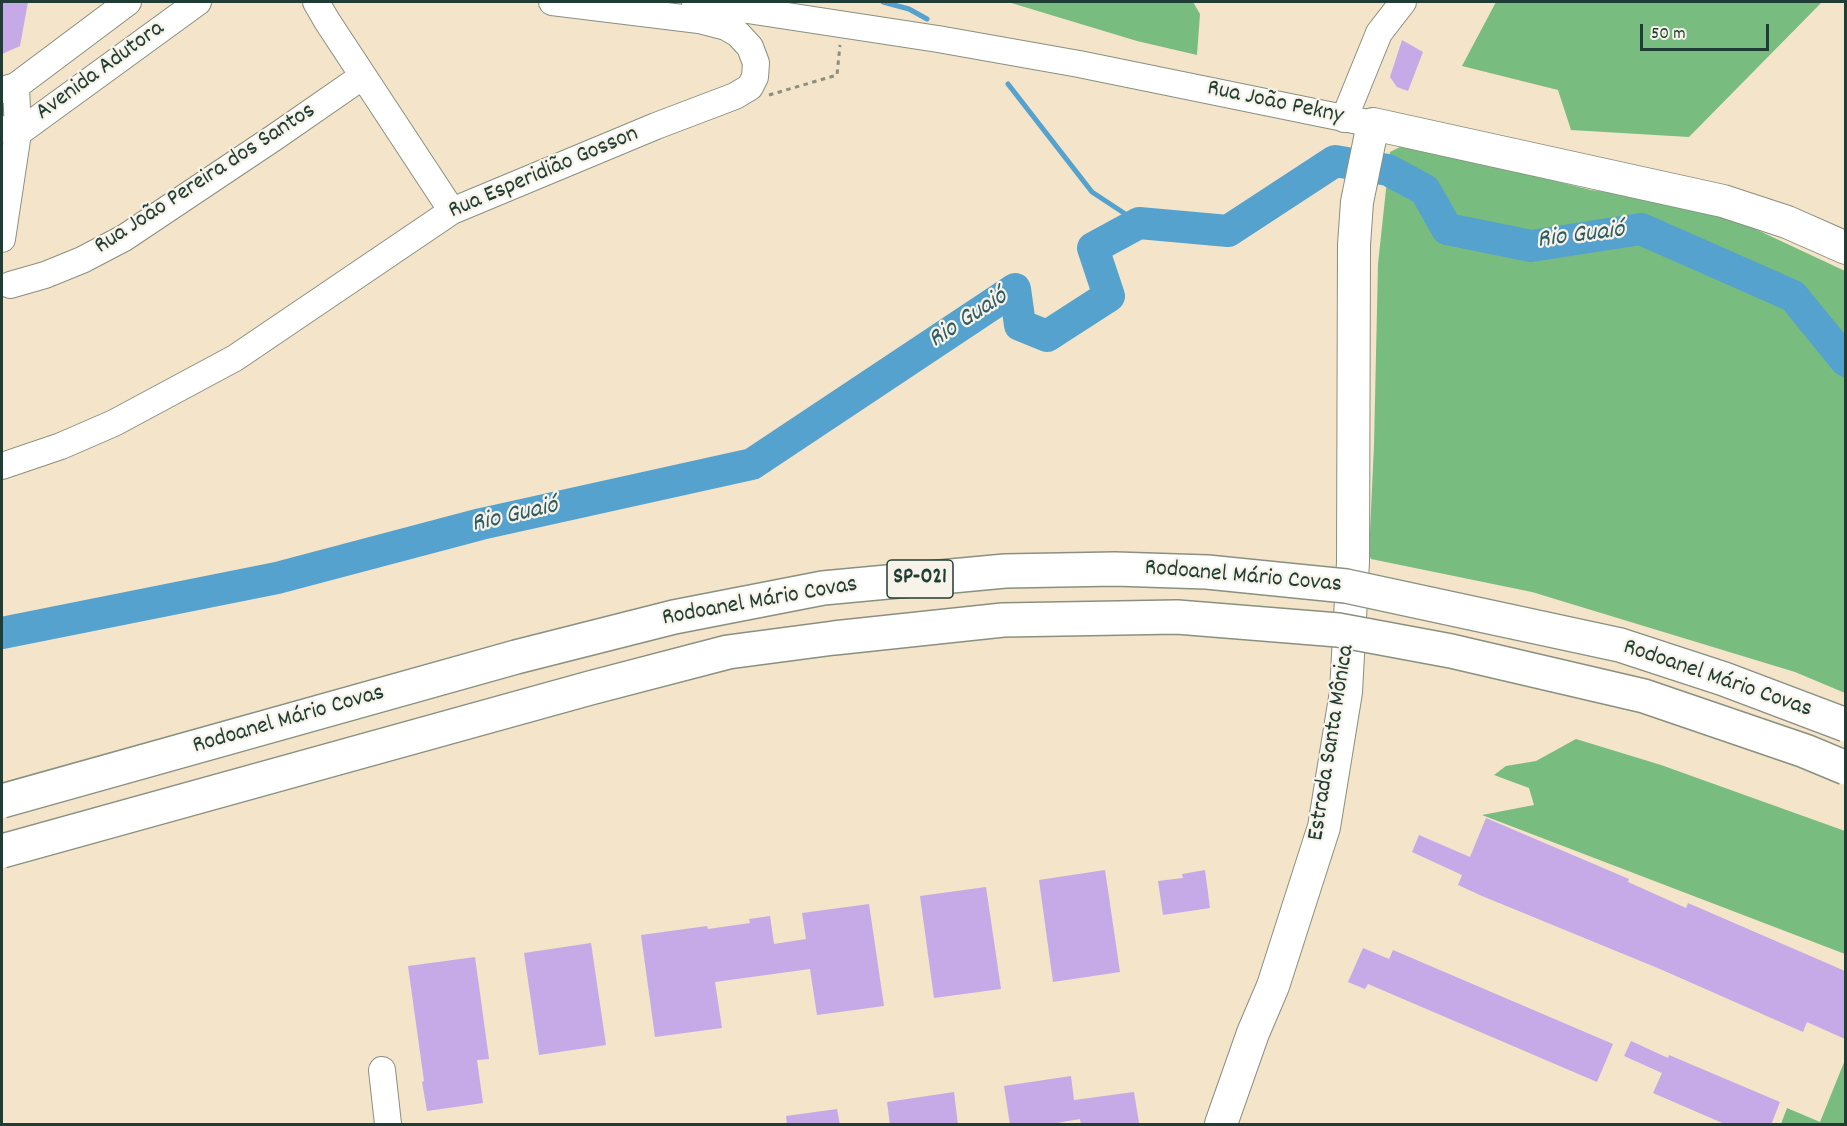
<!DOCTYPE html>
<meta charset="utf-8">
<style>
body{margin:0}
#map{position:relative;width:1847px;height:1126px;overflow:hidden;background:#f3e4ca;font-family:Dekko,sans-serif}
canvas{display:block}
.frame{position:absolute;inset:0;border:3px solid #1f3d34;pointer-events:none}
.scale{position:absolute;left:1640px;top:24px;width:129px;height:27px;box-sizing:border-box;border:3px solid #1f3d34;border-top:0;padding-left:8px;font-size:18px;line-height:21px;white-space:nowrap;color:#1f3d34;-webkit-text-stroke:4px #f7f3e8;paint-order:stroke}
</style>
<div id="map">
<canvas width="1847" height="1126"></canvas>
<div class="frame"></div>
<div class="scale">50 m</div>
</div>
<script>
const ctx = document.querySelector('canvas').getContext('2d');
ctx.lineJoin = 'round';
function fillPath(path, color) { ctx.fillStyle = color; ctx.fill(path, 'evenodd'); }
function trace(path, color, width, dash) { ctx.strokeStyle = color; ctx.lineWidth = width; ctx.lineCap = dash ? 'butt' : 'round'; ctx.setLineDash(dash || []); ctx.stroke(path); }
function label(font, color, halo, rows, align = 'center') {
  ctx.font = font + ' Dekko,sans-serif'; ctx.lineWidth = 4.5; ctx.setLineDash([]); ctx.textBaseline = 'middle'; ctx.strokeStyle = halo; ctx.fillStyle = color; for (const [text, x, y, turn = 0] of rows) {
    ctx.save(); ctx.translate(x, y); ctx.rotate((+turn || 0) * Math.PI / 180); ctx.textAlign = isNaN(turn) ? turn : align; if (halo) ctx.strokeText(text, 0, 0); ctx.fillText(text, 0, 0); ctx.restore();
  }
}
const forest = new Path2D(`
 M1008,2h185l7,12 -3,41 -60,-14z
 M1496,2h326l-133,135 -118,-7 -13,-40 -96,-24z
 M1406,144l185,46 31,4 98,21 31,12 94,44v422l-50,-21 -263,-80 -161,-33 -2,-5 5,-109 4,-181 12,-112z
 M1576,739l85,26 184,66v123l-363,-139 52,-10 -5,-17 -35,-13 12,-9 30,-5z
 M1845,1060v64h-64l6,-16 33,14z`);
const stream = new Path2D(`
 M883,2l26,7 18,10
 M1008,84l84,108 47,31`);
const river = new Path2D(`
 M2,633l275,-55 204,-54 271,-60 263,-175 5,36 27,11 62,-40 -16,-48 46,-25 89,8 107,-70 53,9 37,20 22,39 84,17 110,-17 152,67 53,65`);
const building = new Path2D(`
 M2,2h26l-8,44 -18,8z
 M1402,40l21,12 -15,39 -11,-4 -7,-10z
 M1486,818l143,61 -1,3 58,26 2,-5 157,68v68l-38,-17 -4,10 -143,-63 -178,-73 -24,-11 4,-10 -50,-23 7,-17 51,22z
 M1105,870l15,102 -67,10 -14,-102z
 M1205,870l5,38 -47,7 -5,-34 25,-3 -1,-4z
 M986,887l15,102 -67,9 -14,-102z
 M869,904l15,102 -67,9 -7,-46 -95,13 7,46 -67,9 -14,-102 66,-9 1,3 42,-6 -1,-4 21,-3 4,28 32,-5 -4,-26z
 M591,943l15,102 -67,10 -15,-102z
 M1363,948l26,11 4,-9 220,94 -16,38 -229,-98 -3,5 -17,-7z
 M475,957l14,102 -12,1 6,43 -56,8 -5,-29 2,-1 -16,-115z
 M1631,1041l37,17 1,-3 111,47 -9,23h-44l-74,-32 9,-20 -38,-17z
 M1071,1076l3,24 60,-8 5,31 -15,2h-43l-1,-6 -35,6h-35l-6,-39z
 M954,1092l4,33h-68l-3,-23z
 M837,1109l3,16h-53l-1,-9z`);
const path = new Path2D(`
 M769,95l68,-20 3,-30`);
const minor = new Path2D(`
 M316,2l11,19 125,190
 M695,2l243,37 141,25 294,60
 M2,90l14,-4 112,-84
 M1344,119l35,-86 24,-31
 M2,129l16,4 180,-131
 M2,239l16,-106 -2,-47
 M10,285l35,-10 37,-15 42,-22 151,-101 88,-61
 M2,466l59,-20 53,-23 121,-65 217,-147 204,-85 79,-30 15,-9 5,-10 1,-14 -6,-16 -12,-13 -12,-7 -27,-7 -147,-18
 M382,1070l6,54`);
const major = new Path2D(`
 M1221,1124l32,-91 20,-47 51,-159 22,-135 7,-130 1,-317 3,-43 16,-78 350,77 64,21 59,26`);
const highwayBridge = new Path2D(`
 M2,801l514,-144 158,-40 149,-29 182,-17 110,-2 92,3 139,14 274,59 104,34 122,46
 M2,851l588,-163 138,-36 106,-14 169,-18 174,-3 161,13 113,21 193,45 161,55 41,17`);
const shields = [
 [920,579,66]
];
const shieldNames = [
 ["SP-021",920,579]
];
const streetNames = [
 ["Avenida Adutora",101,72,-36],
 ["Rua João Pekny",1275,104,12],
 ["Rua Esperidião Gosson",544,174,-23],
 ["Rua João Pereira dos Santos",206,180,-33],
 ["Rodoanel Mário Covas",1243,578,5],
 ["Rodoanel Mário Covas",760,603,-10],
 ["Rodoanel Mário Covas",1717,680,19],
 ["Rodoanel Mário Covas",289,721,-16],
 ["Estrada Santa Mônica",1333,743,-81]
];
const waterNames = [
 ["Rio Guaió",1581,237,-7],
 ["Rio Guaió",969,320,-33],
 ["Rio Guaió",515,517,-13]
];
fillPath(forest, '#78bc80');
trace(stream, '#54a2cd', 5);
trace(river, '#54a2cd', 32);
fillPath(building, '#c5aae7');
trace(minor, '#89907f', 28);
trace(major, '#89907f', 34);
trace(path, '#89907f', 3, [4.5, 4.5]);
trace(minor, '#fff', 26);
trace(major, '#fff', 32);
trace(highwayBridge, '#89907f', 36, []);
trace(highwayBridge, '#fff', 33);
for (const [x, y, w] of shields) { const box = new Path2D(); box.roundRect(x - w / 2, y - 19, w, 38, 4.5); ctx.fillStyle = '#f7f3e8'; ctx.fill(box); trace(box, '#1f3d34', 1.5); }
label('bold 22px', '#1f3d34', null, shieldNames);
label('24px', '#1f3d34', '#f7f3e8', streetNames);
label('italic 26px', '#2f5b62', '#f7f3e8', waterNames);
</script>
